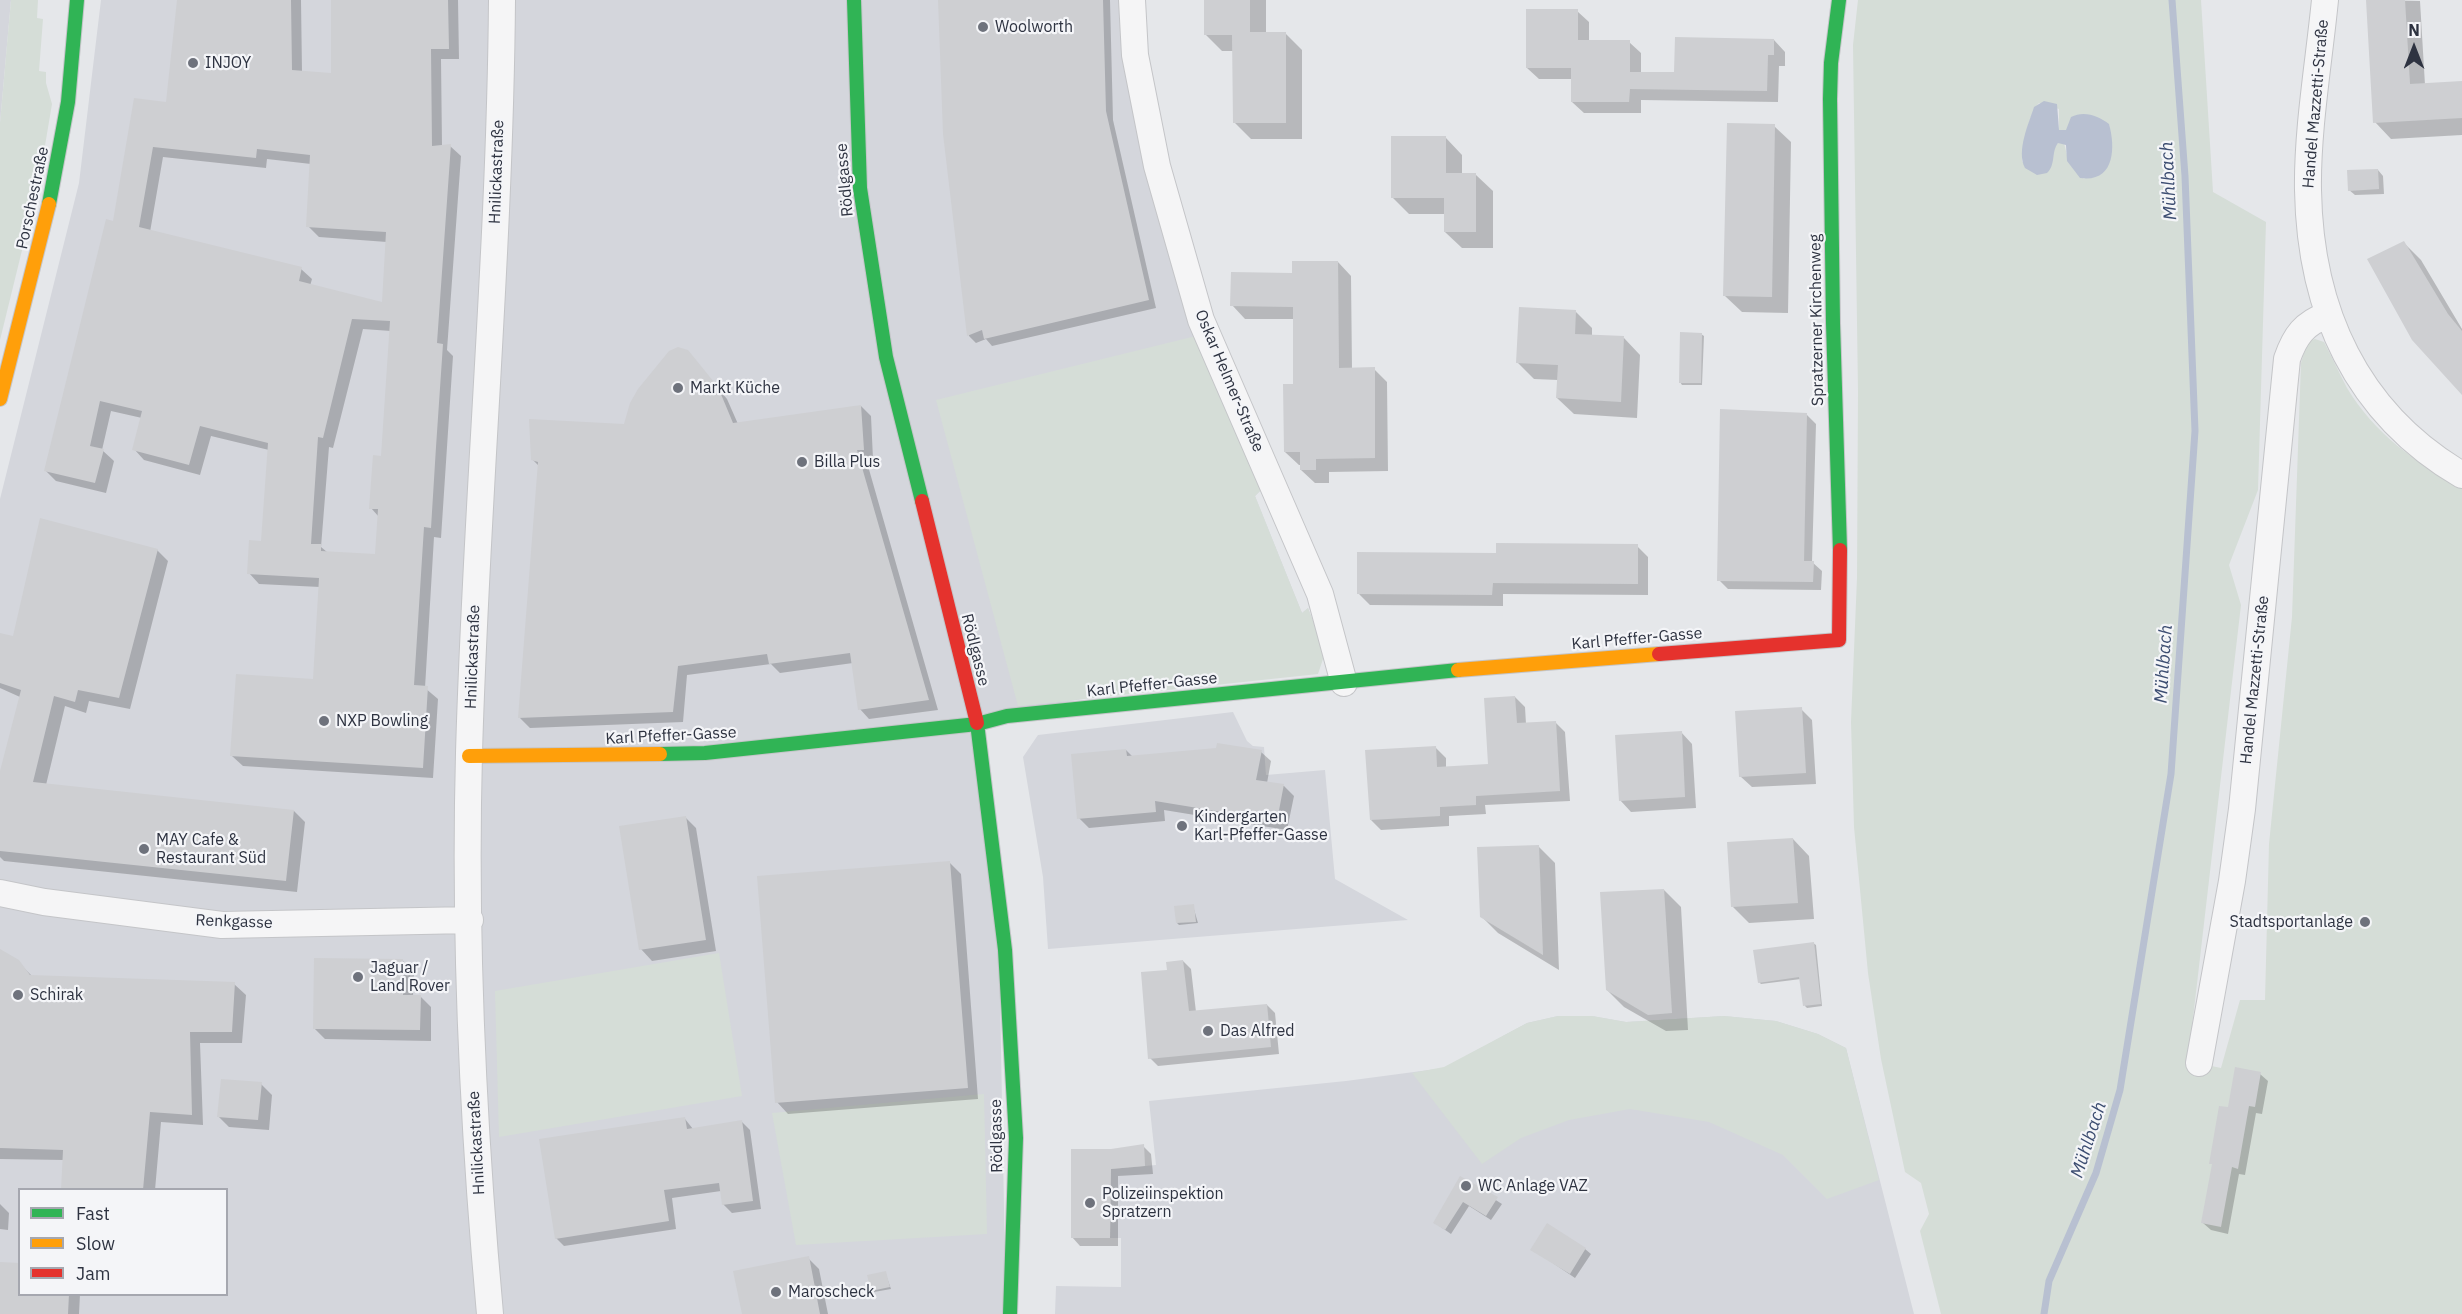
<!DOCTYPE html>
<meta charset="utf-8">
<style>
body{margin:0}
#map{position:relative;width:2462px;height:1314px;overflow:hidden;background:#e5e7ea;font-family:"IBM Plex Sans",sans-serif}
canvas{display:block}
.legend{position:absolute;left:18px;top:1188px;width:210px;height:108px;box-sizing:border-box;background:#f4f5f8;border:2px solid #a5a7af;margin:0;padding:8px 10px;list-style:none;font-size:18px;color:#2e3341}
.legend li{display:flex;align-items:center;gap:12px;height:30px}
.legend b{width:30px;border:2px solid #a5a7af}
.north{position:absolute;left:2384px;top:18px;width:60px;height:60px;-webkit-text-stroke:4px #f4f5f8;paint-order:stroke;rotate:0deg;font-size:16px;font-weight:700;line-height:24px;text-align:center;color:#2e3341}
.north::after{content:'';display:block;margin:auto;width:21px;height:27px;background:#2e3341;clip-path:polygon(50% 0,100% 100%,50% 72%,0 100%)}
</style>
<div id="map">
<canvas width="2462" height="1314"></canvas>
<ul class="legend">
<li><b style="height:8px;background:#30b455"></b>Fast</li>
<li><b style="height:8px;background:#ff9f0a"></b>Slow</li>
<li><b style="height:8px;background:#e5322d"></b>Jam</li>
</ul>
<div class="north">N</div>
</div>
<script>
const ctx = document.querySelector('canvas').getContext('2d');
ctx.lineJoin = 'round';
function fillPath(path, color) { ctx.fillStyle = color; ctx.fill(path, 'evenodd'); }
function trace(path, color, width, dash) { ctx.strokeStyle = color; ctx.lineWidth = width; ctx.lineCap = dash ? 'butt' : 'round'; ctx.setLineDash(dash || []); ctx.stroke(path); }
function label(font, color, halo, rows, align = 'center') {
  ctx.font = font + ' "IBM Plex Sans",sans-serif'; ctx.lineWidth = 4.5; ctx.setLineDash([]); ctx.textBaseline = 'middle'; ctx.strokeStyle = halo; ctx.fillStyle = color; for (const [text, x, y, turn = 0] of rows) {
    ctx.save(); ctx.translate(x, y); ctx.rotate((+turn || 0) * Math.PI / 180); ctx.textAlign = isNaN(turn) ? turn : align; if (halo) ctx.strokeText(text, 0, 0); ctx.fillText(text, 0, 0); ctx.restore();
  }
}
const built = new Path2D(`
 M0,0h11l-11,123z
 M101,0h1028l2,66 130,424 -6,6 47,117 6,-5 17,45 -354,67 28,224 7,370h-1006v-815l79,-316zM20,1190h206v104h-206z
 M1233,712l14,29 6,5 11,1 2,28 59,-5 10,109 73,41 -360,29 -5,-72 -20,-120 15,-22z
 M1558,1016h34l34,6 98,-6 52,5 42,13 28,14 68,266h-859l1,-28 65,1v-49h-11l1,-69 45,-4 -7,-64 197,-20 98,-13 83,-45z`);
const green = new Path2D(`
 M11,0h27l-1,18 6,1 -4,52 7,1v11l6,21 -13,77 -39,159v-217z
 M1858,0h343l12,192 53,30 -8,268 -29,75 12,40 -53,456 33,7 19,-68h25l4,-156 23,-227 9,-254 6,-21 8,-3 9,3c8,15 15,31 23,46 27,45 69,76 115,98v828h-521l-21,-83 9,-17 -8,-31 -16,-11 -24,-113 -13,-86 -14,-146 -3,-105 6,-144 1,-186 -5,-347zM2039,103l20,6v21l6,1 44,-7 2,20 -27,35 -17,-24 -3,-12h-6l-3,3 -33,16c0,-14 7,-50 17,-59z
 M1200,335l61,155 -6,6 47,117 6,-5 17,45 -7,21 -300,32 -82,-306z
 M719,953l23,143 -243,41 -4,-146z
 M1558,1016h34l34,6 98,-6 52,5 42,13 28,14 33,132 -52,19 -44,-44 -74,-33 -79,-13 -61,11 -48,18 -39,26 -70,-91 32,-6 83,-44z
 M984,1094l3,140 -191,11 -24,-132z`);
const water = new Path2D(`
 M2044,101l13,3 2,26h7l5,-13c13,-7 28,-1 38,7 7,25 5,59 -29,54l-13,-17 -1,-16 -8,-2c-7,9 -2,22 -11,30l-10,2 -12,-7c-9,-17 4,-45 9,-61z`);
const shadow = new Path2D(`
 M178,0h123l1,72 31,2 -1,-74h126l1,59h-18l1,87h8l11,10 -14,194 6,6 -12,182 -7,-1 -9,151 13,11 -5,79 -190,-12 -11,-10 82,-75 6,-94 -61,-3 -10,-11 13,-31 7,-92 -58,-14 -11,39 -56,-15 -10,-11 8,-31 -31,-7 -9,39 12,11 -8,32 -50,-12 -10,-10 68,-248 54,-120zM163,157l103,11 1,-9 44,5 -3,62 11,11 68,5 -4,62 -73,-18 2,-7 -11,-10 -151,-37zM363,329l28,2 -9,126 -11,51 8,9 -2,39 -50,-4 -6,-5 8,-100 4,1z
 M940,0h170l3,120 43,188 -164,38 -6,-7 -10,4 -7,-7 -25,-202z
 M1205,0h61v33h19l17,17v89h-51l-16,-16 -1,-72h-12l-16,-16z
 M2368,0l52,1 5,84 37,-2v52l-71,4 -16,-17z
 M1577,11l12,11v20h40l12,11v20l34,1 99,-34 11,12v14h-6l-1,36 -137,-2v13h-57l-12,-11v-23h-33l-12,-11z
 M1774,126l17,16 -3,171 -46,-1 -17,-16z
 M1446,138l16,17v20h14l17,16v57h-31l-17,-16v-18h-36l-17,-17z
 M2378,170l5,6 1,18 -29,1 -6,-5z
 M2404,243l17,17 41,69v64z
 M1338,262l13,14 1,93h22l13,13 1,89 -59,1v11h-14l-14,-13v-5h-2l-14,-13 10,-67 -1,-66h-49l-13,-14 62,-31z
 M1576,312l16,16v8l32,2 16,17 -3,63 -63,-4 -17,-16 1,-18 -24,-1 -17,-17z
 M1701,334l3,2 -2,49h-20l-2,-3z
 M687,351l40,48 11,25 123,-18 10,10 2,43h-7l72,251 -69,9 -9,-10 -7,-46 -73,10 -9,-9 -84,11 -4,47 -153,6 -10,-10 19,-252 -7,-7 94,-34z
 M1721,410l86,5 9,9 -4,138 10,9 -1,19 -93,-1 -9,-9z
 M1637,546l11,11v38l-145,-1v12l-133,-1 -11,-11 138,-40z
 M157,550l11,11 -38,148 -41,-8 -3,12 -21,-7 -19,79 248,26 11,11 -8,70 -293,-31 -4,-4v-80l20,-80 -20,-9v-40z
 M1515,697l10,10 1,17 29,-2 10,10 5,69 -85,4 1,9 -37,2v10l-68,4 -10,-10 64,-73 11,11v10l43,-2z
 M1801,709l11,11 4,64 -64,3 -12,-11z
 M1681,732l11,12 4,64 -65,4 -11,-12z
 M1126,750l7,7 128,-5 10,9 -4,22 17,3 10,10 -7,34 -123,-20 1,11 -76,7 -10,-10z
 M685,817l11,11 20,123 -64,10 -11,-12z
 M1793,839l16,17 5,63 -65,4 -16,-16z
 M1538,846l17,17 4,107 -61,-37 -17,-17z
 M949,862l12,12 17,225 -190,15 -11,-12z
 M1664,890l17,17 7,123 -22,1 -42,-24 -17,-17z
 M1193,906l5,17 -19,2 -2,-2z
 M1813,943l3,2 6,61 -15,2 -2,-2 -4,-27 -40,5 -2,-2z
 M0,952l18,10 14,14 202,8 12,11 -4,48h-42l3,82 -42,-3 -6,68h-93l2,-30 -64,-1z
 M403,961l11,11 -1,24h7l11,11v34l-106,-2 -11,-11z
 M1183,961l8,8 5,43 71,-7 8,8 4,41 -121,12 -8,-8 19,-87z
 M2260,1074l8,7 -6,33 -6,-1 -11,62 -6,-1 -11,60 -17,-4 -8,-7 11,-57 -3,-3 18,-54z
 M261,1084l11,11 -3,35 -40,-3 -11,-11z
 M685,1119l8,10 49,-7 8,8 11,79 -29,4 -9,-9 -2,-13 -49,7 4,31 -112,17 -8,-8z
 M1143,1146l8,8 2,20 -35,2v70h-38l-8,-9 39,-87z
 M1461,1178l41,26 -11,16 -22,-14 -18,28 -16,-11z
 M0,1204l9,9 -1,17 -8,-1z
 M1532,1249h53l6,5 -16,24z
 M808,1258l11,11 9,45h-85z
 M0,1264l20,30h60l-1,20h-79z
 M885,1272l6,17 -17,3 -2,-2z`);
const stream = new Path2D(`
 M2044,1314l5,-33 47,-108 24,-83 51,-316 24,-343 -10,-255 -13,-176`);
const building = new Path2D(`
 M177,0h114l1,70 39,3v-73h117l1,49h-18l1,97 19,-2 -14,199 6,1 -7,103 -5,81 -7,-1 -10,158 14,1 -5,82 -193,-12 6,-82 77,5 6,-101 -72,-4 2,-34 12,1 7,-98 -68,-17 -11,39 -57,-15 10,-39 -42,-10 -10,45 14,3 -9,34 -51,-12 62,-252 7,2 21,-123 32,4zM153,147l103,11 1,-9 53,6 -4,72 80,5 -4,70 -83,-21 3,-14 -163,-40zM352,319l38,2 -9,135 -8,-1 -4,54h9l-3,45 -54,-3v-7h-10l7,-107 5,1z
 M938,0h165l3,111 43,189 -165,39 -2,-9 -15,6 -24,-202z
 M1204,0h46v32h36v91h-53l-1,-88h-28z
 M2366,0h39l5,84 52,-3v37l-89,5z
 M1526,9h52v31h52v32h44l1,-35 99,2v16h-6l-1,36 -137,-2 -1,13h-58v-34h-45z
 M1727,123l48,1 -3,173 -49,-1z
 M1391,136h55v37h30v59h-32v-34h-53z
 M2378,169l1,20 -31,2 -1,-21z
 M2404,241l44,73 14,17v64l-50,-55 -45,-81z
 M1292,261h46l1,107 36,-1v91l-59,1v11h-16v-18h-16l-1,-68h10v-77l-63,-1 1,-34 61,1z
 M1519,307l57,3 -1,24 49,2 -3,66 -65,-4 2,-33 -42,-2z
 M1680,332l22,1 -1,50h-22z
 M678,347l10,3 30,37 15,36 128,-18 3,45h-7l72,250 -71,10 -8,-57 -81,11 -2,-10 -89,12 -5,46 -155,6 20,-256 -7,-2 -2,-41 95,5 6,-21 8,-14 31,-38z
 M1720,409l87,4 -3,148h10l-1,21 -96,-1z
 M40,518l118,31 -39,149 -41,-8 -3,12 -21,-6 -21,86 261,28 -8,71 -286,-30v-80l21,-81 -21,-7v-50l13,3z
 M1496,543l142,1v40l-145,-1 -1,12 -135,-1v-42l139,1z
 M1515,696l2,27 39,-2 4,70 -84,5v9l-36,2v9l-70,4 -5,-70 71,-4 1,21 51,-3 -4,-66z
 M1802,707l4,66 -67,4 -4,-66z
 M1682,731l3,66 -66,4 -4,-66z
 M1217,743l45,7 -6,30 28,4 -7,37 -122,-20 1,11 -79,7 -6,-65 55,-5 1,7 89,-8z
 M686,816l20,124 -67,10 -20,-124z
 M1793,838l5,65 -67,4 -4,-65z
 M1539,845l4,110 -63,-38 -3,-70z
 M950,861l18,227 -193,15 -18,-227z
 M1664,889l8,124 -24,2 -42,-25 -6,-98z
 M1194,904l2,18 -20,1 -2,-17z
 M1814,942l7,62 -18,2 -4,-29 -41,6 -5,-33z
 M0,949l19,11 11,15 205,7 -3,50h-42l2,83 -42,-3 -7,78h-82l2,-40 -63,-2z
 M314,958l89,1v36h18l-1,35 -107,-1z
 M1183,960l6,51 78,-7 4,43 -123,12 -7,-87 26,-2 -1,-8z
 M2235,1067l26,5 -6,35 -6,-1 -11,63 -6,-2 -11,60 -20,-4 11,-59h-3l10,-58 9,1z
 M221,1079l41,3 -4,38 -41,-3z
 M685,1117l2,12 55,-9 11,81 -31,4 -3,-22 -55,7 5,31 -114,18 -16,-100z
 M1144,1144l1,22 -34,3 -1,69h-39v-89h40z
 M1460,1176l38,21 -12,19 -23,-14 -18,28 -12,-7z
 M1547,1223l39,25 -16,26 -40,-24z
 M809,1256l11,58h-78l-9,-43z
 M0,1262l20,1v31h49l-1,20h-68z
 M886,1271l4,16 -19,4 -4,-16z`);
const street = new Path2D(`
 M1132,0l3,55 22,111 44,154 119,274 24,89
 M2325,0c-6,61 -18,130 -17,190 2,120 48,223 154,285
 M0,893l44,9 178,23 248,-5
 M2199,1063l33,-182 10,-72 45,-450c8,-23 17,-36 41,-44
 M490,1314c-17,-186 -26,-374 -21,-561 7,-251 31,-502 33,-753`);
const fast = new Path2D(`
 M854,0l6,188 26,169 36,144
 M1839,0l-8,63 -1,36 3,224 7,227
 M49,204l19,-102 9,-102
 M977,723l28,227 11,188 -6,176
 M660,754l45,-1 272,-29 30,-8 451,-46`);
const slow = new Path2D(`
 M0,399l49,-195
 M1458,670l201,-16
 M469,756l191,-2`);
const jam = new Path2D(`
 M922,501l55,222
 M1659,654l180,-14 1,-90`);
const markers = [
 [983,27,6,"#6e727c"],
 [193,63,6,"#6e727c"],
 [678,388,6,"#6e727c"],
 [802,462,6,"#6e727c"],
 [324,721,6,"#6e727c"],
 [1182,826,6,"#6e727c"],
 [144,849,6,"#6e727c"],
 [2365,922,6,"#6e727c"],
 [358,977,6,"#6e727c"],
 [18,995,6,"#6e727c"],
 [1208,1031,6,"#6e727c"],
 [1466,1186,6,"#6e727c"],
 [1090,1203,6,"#6e727c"],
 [776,1292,6,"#6e727c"]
];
const poiNames = [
 ["Woolworth",995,27],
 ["INJOY",205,63],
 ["Markt Küche",690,388],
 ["Billa Plus",814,462],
 ["NXP Bowling",336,721],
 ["Kindergarten",1194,817],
 ["Karl-Pfeffer-Gasse",1194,835],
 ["MAY Cafe &",156,840],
 ["Restaurant Süd",156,858],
 ["Stadtsportanlage",2353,922,"right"],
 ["Jaguar /",370,968],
 ["Land Rover",370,986],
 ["Schirak",30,995],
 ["Das Alfred",1220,1031],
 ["WC Anlage VAZ",1478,1186],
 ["Polizeiinspektion",1102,1194],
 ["Spratzern",1102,1212],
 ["Maroscheck",788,1292]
];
const streetNames = [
 ["Handel Mazzetti-Straße",2316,104,-85],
 ["Hnilickastraße",497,172,-88],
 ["Rödlgasse",845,180,-95],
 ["Porschestraße",33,198,-78],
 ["Spratzerner Kirchenweg",1817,320,-91],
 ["Oskar Helmer-Straße",1229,381,67],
 ["Karl Pfeffer-Gasse",1637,639,-5],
 ["Rödlgasse",975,650,76],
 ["Hnilickastraße",473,657,-88],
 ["Handel Mazzetti-Straße",2255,680,-84],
 ["Karl Pfeffer-Gasse",1152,685,-6],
 ["Karl Pfeffer-Gasse",671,736,-3],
 ["Renkgasse",234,922,2],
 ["Rödlgasse",997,1136,-91],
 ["Hnilickastraße",477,1143,-93]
];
const waterNames = [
 ["Mühlbach",2169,181,-93],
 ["Mühlbach",2164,664,-86],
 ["Mühlbach",2089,1140,-72]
];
fillPath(built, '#d4d6dc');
fillPath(green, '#d5ddd7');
fillPath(water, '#b8c0d1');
fillPath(shadow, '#0003');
trace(stream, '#b8c0d1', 7);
fillPath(building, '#cecfd2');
trace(street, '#c4c5c8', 28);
trace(fast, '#c4c5c8', 16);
trace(slow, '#c4c5c8', 16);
trace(jam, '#c4c5c8', 16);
trace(street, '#f5f5f6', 26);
trace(fast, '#30b455', 14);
trace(slow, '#ff9f0a', 14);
trace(jam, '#e5322d', 14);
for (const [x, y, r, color] of markers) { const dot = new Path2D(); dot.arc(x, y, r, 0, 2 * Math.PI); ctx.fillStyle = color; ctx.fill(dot); trace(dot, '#f4f5f8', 2); }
label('16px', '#2e3341', '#f4f5f8', poiNames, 'left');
label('16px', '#2e3341', '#f4f5f8', streetNames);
label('italic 18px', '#3c4d71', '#f4f5f8', waterNames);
</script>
